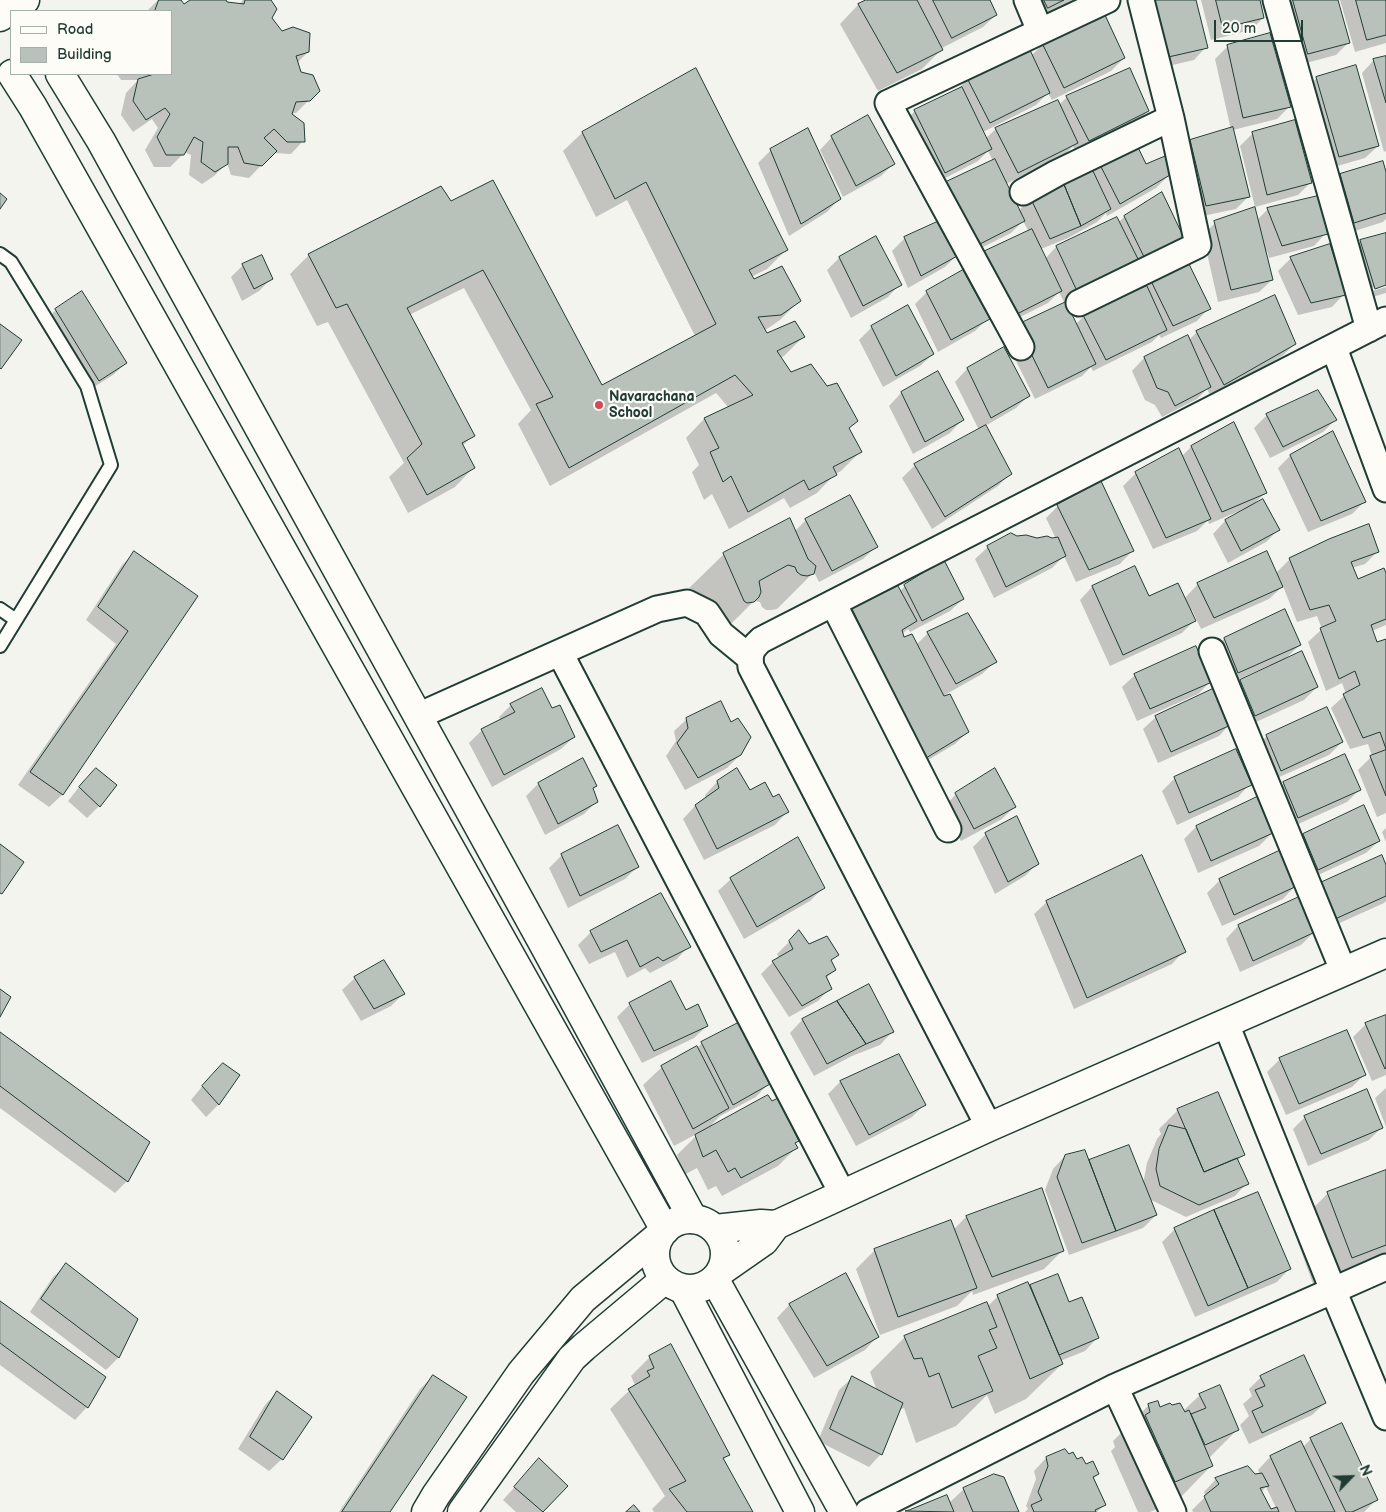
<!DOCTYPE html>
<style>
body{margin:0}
#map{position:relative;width:1386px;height:1512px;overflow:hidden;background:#f4f4ef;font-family:"Balsamiq Sans",sans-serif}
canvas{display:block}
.legend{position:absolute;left:10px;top:10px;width:162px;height:65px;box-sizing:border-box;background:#fdfcf7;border:1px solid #a4b0a9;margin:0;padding:6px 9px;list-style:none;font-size:15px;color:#1f3d34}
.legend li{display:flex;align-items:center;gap:10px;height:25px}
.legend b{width:25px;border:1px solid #a4b0a9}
.north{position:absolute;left:1326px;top:1452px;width:50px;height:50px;-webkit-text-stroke:4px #fdfcf7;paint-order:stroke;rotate:66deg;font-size:14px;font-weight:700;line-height:20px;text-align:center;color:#1f3d34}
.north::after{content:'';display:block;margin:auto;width:18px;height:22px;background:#1f3d34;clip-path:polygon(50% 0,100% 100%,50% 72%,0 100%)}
.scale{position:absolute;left:1214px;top:20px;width:89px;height:22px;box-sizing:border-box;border:2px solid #1f3d34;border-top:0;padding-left:6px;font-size:15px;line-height:18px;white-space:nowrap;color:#1f3d34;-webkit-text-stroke:4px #fdfcf7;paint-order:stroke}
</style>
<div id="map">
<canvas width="1386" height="1512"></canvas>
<ul class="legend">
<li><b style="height:6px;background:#fdfcf7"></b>Road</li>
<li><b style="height:14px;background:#b9c1bb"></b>Building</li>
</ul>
<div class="north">N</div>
<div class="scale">20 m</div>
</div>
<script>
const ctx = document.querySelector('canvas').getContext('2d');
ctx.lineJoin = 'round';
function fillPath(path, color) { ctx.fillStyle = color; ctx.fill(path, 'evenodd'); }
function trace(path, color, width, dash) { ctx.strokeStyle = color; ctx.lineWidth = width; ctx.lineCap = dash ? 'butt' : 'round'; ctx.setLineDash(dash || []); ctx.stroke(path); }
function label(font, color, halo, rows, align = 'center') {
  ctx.font = font + ' "Balsamiq Sans",sans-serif'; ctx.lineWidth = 4.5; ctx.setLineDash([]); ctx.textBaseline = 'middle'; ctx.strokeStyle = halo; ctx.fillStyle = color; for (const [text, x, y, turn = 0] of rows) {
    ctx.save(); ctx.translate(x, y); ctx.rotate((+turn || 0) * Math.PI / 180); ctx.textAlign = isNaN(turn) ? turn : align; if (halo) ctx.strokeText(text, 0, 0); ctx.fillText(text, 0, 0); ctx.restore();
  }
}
const shadow = new Path2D(`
 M158,0h22l4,6 9,-6h32l1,4 13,1 4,-5h27v18l12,14 26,20 -11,11 4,10 17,18 -22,22 -7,1 14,27 -12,13 -18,-1 -24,25 -18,-3 -4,-12 -13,13 -12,8 -13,-9 2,-20 -6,-3 -15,15h-16l-9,-17 13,-22 -6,-9 -19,13 -12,-17 5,-22 12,-13h-17l-4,-6h54v-63h-24z
 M868,0h121l7,15 -13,12 -43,22 1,1 -19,19 -44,22 -38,-67 18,-19z
 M1026,0h47l-37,20z
 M1195,0l11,47 -12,13 -43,10z
 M1201,0h58l4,18 -12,12 -40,10z
 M1277,0h60l12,42 -13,13 -41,11z
 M1340,0h46v43l-31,9z
 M1043,44l81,14 -13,13 -59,29 -4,-7 -12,12 -53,27 3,6 10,-9 63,-24 8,-8 81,14 -13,13 -59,29 -3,-7 -9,9 -58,29 13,26 12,-12 67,-38 47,6 24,9 -13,13 -49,28 -1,-3 -9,9 -29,16 -27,11 4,10 11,-12 61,-28 2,3 5,-5 60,24 -59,32 -61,29 -5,-10 -11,11 -46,23 27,-94 -6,-11 -12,12 -46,23 -30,-60 12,-13 46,-22 -5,-10 -10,10 -46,24 -30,-61 13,-13 40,-19 13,-13 63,-23z
 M1228,46l61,61 -12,12 -44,11 16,66 -13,13 -43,9 -15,-65 13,-12 40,-11 -16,-71z
 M1386,57v94l-2,1 -22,-79 12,-13z
 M1317,78l61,68 -13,12 -38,11 -23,-79z
 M582,133l204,117 -19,19 -16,8 2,4 46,20 -19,19 -16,11 2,4 37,2 -19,19 -4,2 10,15 58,56 12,23 -19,19 -6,3 -18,19 -27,15 -6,-10 -55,31 -17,-35 -8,6 -12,-28 7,-7 -13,-27 18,-19 25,-11 -13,-15 -166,93 -32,-62 13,-14 -67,-122 -55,27 64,121 -11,10 11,22 -18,19 -47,26 -19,-36 15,-14 -76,-141 -11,4 -27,-52 19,-19 142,-52 151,183 93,-50 -68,-136 -31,17 -33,-66z
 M1253,133l57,50 -12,12 -43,12 -15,-61z
 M832,137l61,27 -12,12 -38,21 -23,-47z
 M771,150l68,49 -12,13 -38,24 -31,-73z
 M1340,175l46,2v42l-3,3 -41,13 -14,-47z
 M1268,209l58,24 -12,13 -45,12 -2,-7 -2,1 7,28 -13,12 -41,10 -15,-67 12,-12 42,-3z
 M937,224l20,31 -12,12 -37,21 -16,-37 12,-12z
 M1386,234v50l-18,5 1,3 17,-5v6l-24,7 -14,-46 13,-12z
 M839,258l61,26 -12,13 -37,21 -24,-48z
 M1291,258l53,36 -12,13 -34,8 -20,-44z
 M243,265l29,13 -13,13 -17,10 -11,-24z
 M1152,282l57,26 -12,13 -36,17 -2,-3 -7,7 -59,29 -2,-4 -9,9 -47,23 -30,-60 70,-14 9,-9 62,-28z
 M927,292l61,26 -13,13 -37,21 -23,-48z
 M56,310l70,53 -13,12 -27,17 -43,-70z
 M872,327l61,27 -13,12 -37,21 -24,-47z
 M1197,332l98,12 -13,12 -71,41 -4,-8 -10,10 -35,18 -7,-12 -10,-5 -13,-29 12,-13 44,-21 1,3z
 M1003,349l25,47 -12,12 -31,18 25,48 -12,12 -66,43 -30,-51 13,-13 64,-35 -24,-48 12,-13z
 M937,373l25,47 -12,13 -37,21 -24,-48 12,-13z
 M1267,415l68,5 -12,12 -53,26 -16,-30z
 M1233,424l32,69 -13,13 27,23 -13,13 -38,21 -15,-29 12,-13 19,-10v-2l-35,15 -1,-4 -11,11 -44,18 -30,-63 13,-13 45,-16 10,-10z
 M1333,433l31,69 -12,12 -44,18 -30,-64 12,-12z
 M1058,506l74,45 -12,13 -44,18 -12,-26 -12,12 -58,30 -19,-39 13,-12 29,-10 39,2 -10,-21z
 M790,520l5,11 11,-11 70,27 -13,12 -44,23 -5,-10 -37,37 -6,1h-5l-4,-3 -2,-5 -6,-1 -36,36 -9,-1 -21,-47 36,-35z
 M1378,551l-13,13 -13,4 5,12 29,-4v49l-14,6 5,13 9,-4v173l-9,4 -19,-47 14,-14 -4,-12 -18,5 -19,-41 15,-14 -4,-11 -16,8 -18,-49 14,-13 -5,-13 -20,6 -14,-36 -14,13 -68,30 -9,-19 -2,1 4,10 -12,12 -72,33 -30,-66 12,-13 42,-19 14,30 36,1 14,-15 78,-11 14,-14z
 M134,553l62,43 -134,199 -13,12 -31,-22 98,-141 -30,-24 36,-55z
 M905,586l58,13 -13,12 -40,21 -2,-3 -6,5 2,4 12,7 12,-12 67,29 -13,12 -39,22 25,36 -13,12 -42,25 -73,-146 13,-13 46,-18z
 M1284,611l16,34 -17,16 34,26 -13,13 -61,28 -15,-34 13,-13 30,-14 -1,-2 -44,20 -14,-34 12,-12z
 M1135,675l76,6 -13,13 -61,27 -15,-34z
 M511,705l41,5 22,27 -13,12 -69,38 -23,-44 13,-13 19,-9 -2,-4z
 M1156,717l75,6 -12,13 -61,27 -15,-34z
 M687,719l44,5 9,31 -13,13 -42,22 -19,-34 10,-15 -2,-10z
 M1267,736l75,6 -13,13 -61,27 -14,-33z
 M737,770l12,22 24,7 14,13 -12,13 -71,35 -21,-41 12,-13 11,-7 -1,-4 12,-13z
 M1175,778l75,6 -12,13 -61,28 -15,-34z
 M83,782l16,24 -12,12 -19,-17z
 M1284,783l75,7 -12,12 -62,28 -14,-34z
 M538,784l58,2 -4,3 5,12 -13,13 -39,21 -19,-39z
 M956,794l58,13 -12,12 -41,22 -17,-34z
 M1257,799l15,34 -13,13 -61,27 -14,-34 12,-12z
 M1016,817l21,47 -12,12 -30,18 -22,-47 13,-13z
 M1386,828v14l-4,-10z
 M1303,835l76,6 -13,12 -61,28 -14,-34z
 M562,855l76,11 -13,13 -57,29 -19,-40z
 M1386,868v33l-2,2 -62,28z
 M731,879l92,9 -13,13 -66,38 -26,-48z
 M1220,880l75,6 -12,13 -61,27 -15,-33z
 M660,894l29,52 -12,13 -27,14 -5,-5 -18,10 -12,-26 -26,12 -11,-19 13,-13z
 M1299,898l15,34 -13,13 -61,27 -14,-33 12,-13z
 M1047,902l137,49 -12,13 -98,45 -40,-95z
 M799,932l10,14 28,9 -7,7 5,8 -9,8 4,10 -12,13 -29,16 -28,-43 12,-12 6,-3 -2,-5z
 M355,978l48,16 -12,12 -30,15 -19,-31z
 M671,983l15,28 21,15 -13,12 -52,25 -25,-46 13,-13z
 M868,986l24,46 -12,13 -28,11 -38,20 -24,-43 12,-13z
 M1386,1016v59l-14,6 -19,-44 13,-13z
 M0,1034l127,147 -12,12 -115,-85z
 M702,1043l66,41 -12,13 -36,19 -15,15 93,9 -4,4 3,3 -19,19 -56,30 -6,-10 -8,4 -11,-22 -13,7 -7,-20 23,-23 -26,14 -31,-61 19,-18 35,-19z
 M898,1056l26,49 -12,12 -56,29 -28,-52 12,-12z
 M1280,1059l84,16 -12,12 -66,28 -19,-43z
 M239,1075l-21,30 -12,12 -15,-17 19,-23z
 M1386,1088v39l-11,-29z
 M1178,1110l65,45 -6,6 10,22 -12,13 -49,21 -37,-18 7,16 -13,13 -74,27 -24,-65 8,-21 12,-13 23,6 41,-16 14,38 4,-21 10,-24 4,-5 -2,-5z
 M1305,1117l76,11 -12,12 -61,26 -15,-37z
 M1386,1172v92l-70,28 -23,-63 35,-36z
 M1041,1189l22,61 -19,19 -71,26 -1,-4 -15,15 -77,29 -24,-66 19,-19 78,-20 13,-13z
 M1175,1229l114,40 -12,13 -82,35 -33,-75z
 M66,1265l70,55 -18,38 -12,12 -76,-58 23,-35z
 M845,1275l32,62 -12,13 -51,28 -37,-60 12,-13z
 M1031,1286l66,52 -12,13 -25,10 2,3 -36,35 -31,15 -8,-19 -31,31 -40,17 -12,-35 -5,2 -18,44 -12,13 -51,-26 21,-51 13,-12 25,13 -7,-19 35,-35 83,-31 10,-10z
 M0,1302l87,105 -12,13 -75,-55z
 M650,1357l78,98 -5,5 28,52h-97l-2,-3 13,-13 -55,-87 25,-24 -4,-9z
 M433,1376l-44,136h-50l81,-123z
 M1261,1377l64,26 -13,12 -63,29 -9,-19 9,-9 -6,-12 9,-8 -3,-7z
 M277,1392l5,67 -13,12 -31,-22 27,-44z
 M1200,1395l37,35 -28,28 3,7 -35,36 -27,11h-12l-27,-61 4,-4 -2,-6 35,-35 35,5zM1158,1447h3l16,35 -3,1z
 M1311,1439l66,60 -13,13h-171l-1,-2 14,-14 -2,-4 12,-13 44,-4 -2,-5 12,-13 31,-14 2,4zM1266,1487l10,21 -5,3 -10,-19z
 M1046,1458l30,3 10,4 12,9 -5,5 11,26 -7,7h-72l3,-3 -2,-3 10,-27 -2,-8z
 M539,1460l27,26 -24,26h-26l-13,-12z
 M964,1489l54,23h-112l40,-15 3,6z`);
const building = new Path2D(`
 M159,0h22l3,4 6,-4h36l1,2 17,2 1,-4h26l6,9 -5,9 10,13 11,-4 17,6 -1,19 -13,4 5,16 12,3 7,16 -10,10 -14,1 -4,12 12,9 1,19h-18l-13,-13 -10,9 13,13 -15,15 -18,-3 -6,-16h-10v17l-13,8 -14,-10 2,-20 -9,-5 -10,18h-18l-9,-18 13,-23 -5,-6 -19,12 -13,-19 5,-22 16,-5h17v-63h-16z
 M866,0h51l26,50 -46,23 -39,-69z
 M933,0h57l7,15 -45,23z
 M1044,0h20l-16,8z
 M1150,0h46l12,48 -44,10z
 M1216,0h44l4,18 -41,10z
 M1293,0h45l12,43 -42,11z
 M1356,0h30v35l-19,5z
 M1105,15l20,43 -61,30 -22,-45z
 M1270,33l21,74 -48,11 -16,-73z
 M1030,50l20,43 -60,30 -23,-45z
 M1386,56v47l-13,-44z
 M1356,65l23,81 -40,11 -23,-80z
 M696,68l92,182 -39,20 5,9 28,-13 19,35 -20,14 -23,2 9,16 28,-12 10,16 -28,14 14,21 20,-8 16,22 10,-3 21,38 -9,7 13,24 -29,15 4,8 -28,15 -5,-10 -56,32 -17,-36 -8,6 -13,-30 9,-4 -15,-30 49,-23 -18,-20 -166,93 -33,-64 17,-7 -70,-127 -76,38 68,128 -13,7 13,25 -48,27 -20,-37 15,-14 -75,-140 -11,4 -28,-54 133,-68 10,15 42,-21 109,205 114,-61 -70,-142 -31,17 -33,-67z
 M1130,68l19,43 -60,30 -23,-45z
 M962,87l30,62 -47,24 -31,-63z
 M1058,100l20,43 -60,30 -23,-45z
 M868,115l27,49 -39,22 -25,-50z
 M1295,120l17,63 -45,12 -15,-63z
 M1233,127l17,70 -44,9 -16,-66z
 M808,128l33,71 -40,25 -31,-75z
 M1135,141l11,23 19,-8 5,19 -50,29 -23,-45z
 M995,159l30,62 -47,24 -32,-63z
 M1383,161l3,11v41l-32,10 -14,-49z
 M1092,169l19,40 -30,17 -18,-44z
 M1063,182l18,44 -31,13 -20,-42z
 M1162,192l24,50 -40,19 -22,-45z
 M0,193l7,6 -7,10z
 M1318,196l10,38 -46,12 -15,-38z
 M1255,207l18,73 -42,10 -17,-69z
 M1117,217l22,44 -62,30 -21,-45z
 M937,222l22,33 -38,21 -17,-39z
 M1032,229l30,62 -47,24 -32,-63z
 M1386,233v52l-11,4 -15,-49z
 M876,236l26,49 -39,21 -24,-49z
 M1330,244l16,51 -35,8 -21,-46z
 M262,255l11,24 -19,10 -12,-25z
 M1188,262l23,47 -38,17 -22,-45z
 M963,270l27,49 -39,21 -25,-49z
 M1147,286l20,44 -61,30 -23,-45z
 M82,291l45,72 -28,18 -44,-72z
 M1275,295l21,49 -72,41 -28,-54z
 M1066,302l30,62 -48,24 -31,-63z
 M908,305l26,49 -38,22 -25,-50z
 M0,324l22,16 -21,29 -1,-1z
 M1188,335l23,52 -36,19 -7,-14 -11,-4 -13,-31z
 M1004,347l26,49 -39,22 -24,-50z
 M938,371l26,49 -39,22 -24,-50z
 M1318,390l19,30 -54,27 -17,-33z
 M1234,422l33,71 -45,19 -31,-66z
 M986,425l26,49 -67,43 -31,-53z
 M1333,431l33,71 -45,19 -31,-66z
 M1179,448l32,71 -45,19 -31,-66z
 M1101,481l33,70 -45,19 -32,-65z
 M850,495l28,52 -46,24 -27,-52z
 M1263,499l17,31 -39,21 -16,-31z
 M790,518l18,41 8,7 -2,8 -7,2 -6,-1 -4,-3 -2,-5 -7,-2 -29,16 2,11 -2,5 -5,5 -7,1 -3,-2 -21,-48z
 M1369,524l10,28 -28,10 7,17 26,-11 2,5v46l-15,6 6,17 9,-3v110l-6,-17 -17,6 -20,-44 17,-9 -5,-14 -16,8 -19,-51 16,-7 -7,-16 -19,5 -21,-52 40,-19z
 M1011,533l6,3 9,-1 11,3 10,-2 5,2 6,-1 8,19 -60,31 -19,-41z
 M134,551l64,45 -135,199 -33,-23 98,-141 -30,-24z
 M1267,551l16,36 -69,31 -17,-35z
 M944,560l20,39 -42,22 -18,-36z
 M1135,566l14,30 29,-13 18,38 -73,34 -31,-69z
 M898,586l19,35 -15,9 2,7 8,-3 32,62 6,-2 19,38 -43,26 -74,-149z
 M1285,609l16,36 -63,28 -14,-35z
 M968,613l29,49 -41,22 -29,-52z
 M1196,646l16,36 -62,27 -16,-35z
 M1302,651l16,36 -63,29 -15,-36z
 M1217,687l16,37 -62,28 -16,-36z
 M542,688l10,20 8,-3 15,32 -71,38 -23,-46 34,-17 -5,-8z
 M721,701l10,21 7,-4 13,19 -10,18 -43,23 -21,-35 11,-15 -2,-10z
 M1327,707l16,35 -62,29 -15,-36z
 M1236,749l16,36 -63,28 -15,-36z
 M1386,750v46l-16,-40z
 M1345,754l16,36 -63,28 -15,-36z
 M583,758l14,28 -4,2 5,14 -40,22 -20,-41z
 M96,768l21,17 -17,22 -21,-20z
 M737,768l13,22 15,-8 8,15 6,-3 10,18 -72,37 -22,-44 24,-17 -2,-7z
 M995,768l21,39 -42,22 -19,-36z
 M1257,797l16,36 -62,28 -15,-35z
 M1364,805l16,36 -62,29 -15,-36z
 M1017,816l22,48 -31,18 -23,-49z
 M618,825l21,42 -59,29 -19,-42z
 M798,837l27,51 -68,39 -27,-49z
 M0,844l24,18 -22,32 -2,-1z
 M1281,850l16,36 -63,29 -15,-36z
 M1142,855l44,97 -99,46 -41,-97z
 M1382,855l4,10v31l-51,23 -15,-36z
 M661,893l30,54 -28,14 -5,-4 -18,10 -13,-27 -26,12 -11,-21z
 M1299,897l16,35 -62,29 -15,-36z
 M799,930l10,14 18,-8 12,19 -8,5 5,10 -10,6 6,13 -30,17 -30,-45 21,-12 -4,-8z
 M384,960l21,34 -31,15 -20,-32z
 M671,981l15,29 12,-6 10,22 -54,25 -25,-48z
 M869,984l25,48 -28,12 -29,-43z
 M0,989l11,8 -11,20z
 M837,1001l29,43 -39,20 -25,-45z
 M1386,1015v53l-1,1 -20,-46z
 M738,1023l32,61 -37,21 -32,-63z
 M1347,1030l19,45 -67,29 -20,-46z
 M0,1032l150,110 -22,40 -128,-96z
 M697,1046l32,62 -36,21 -32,-63z
 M899,1054l27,51 -57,30 -29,-54z
 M223,1063l17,12 -21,30 -17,-19z
 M1367,1089l16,39 -62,26 -17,-38z
 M1218,1092l27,63 -41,17 -27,-63z
 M768,1095l4,6 6,-3 21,43 -4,2 3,5 -57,30 -6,-10 -7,4 -12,-22 -13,7 -8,-22z
 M1169,1125l17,4 18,43 33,-14 12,26 -50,21 -39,-19 -4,-17 3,-20z
 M1129,1145l28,70 -41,16 -27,-71z
 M1085,1150l31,81 -34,12 -25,-66 8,-22z
 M1386,1170v75l-34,13 -25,-66z
 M1042,1188l22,63 -72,26 -26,-61z
 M1258,1192l33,77 -43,19 -34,-78z
 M1214,1210l34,78 -40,18 -34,-78z
 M951,1220l26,68 -79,29 -24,-68z
 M66,1263l72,56 -19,39 -78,-59z
 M846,1273l33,64 -52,29 -38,-62z
 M1058,1274l11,28 13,-5 17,41 -40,17 -29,-70z
 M1028,1282l35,82 -33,15 -33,-84z
 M0,1301l106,76 -18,31 -88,-65z
 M987,1302l10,25 -8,3 8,18 -19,8 15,35 -41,17 -13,-35 -10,4 -7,-19 -8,1 -10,-23z
 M671,1344l59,111 -7,3 30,54h-66l-18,-23 17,-8 -58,-92 22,-13 -3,-5 7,-3 -5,-12z
 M1304,1355l22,48 -64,30 -10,-22 11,-5 -8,-16 10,-4 -5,-10z
 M433,1375l34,22 -77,115h-48z
 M852,1376l51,27 -21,52 -52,-26z
 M1220,1385l19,45 -34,15 -14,-31 15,-6 -7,-14z
 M277,1391l35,26 -29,43 -33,-23z
 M1158,1401l2,6 10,-4 2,2 8,-2 5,9 4,-2 24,56 -38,16 -30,-67 5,-3 -2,-8z
 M1342,1423l36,77 -26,12h-6l-36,-74z
 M1301,1441l34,71h-39l-26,-56z
 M1065,1449l4,5 4,-2 4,7 5,-2 4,7 7,-3 6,13 -6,3 13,28 -11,5 1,2h-62l-3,-7 11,-5 -4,-8 10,-26 -2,-9z
 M539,1458l29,28 -25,26 -29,-25z
 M1248,1466l7,8 7,-1 7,13 -9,2 11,21 6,-2 2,5h-68l-7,-16 15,-12 -4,-6z
 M994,1474l10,3 15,35h-46l-10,-24z
 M947,1495l7,17 -49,-1 4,-1z
 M634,1505l6,7h-14z`);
const service = new Path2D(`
 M0,254l11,8 76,124 24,79 -111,181
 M0,609l16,11`);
const minor = new Path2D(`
 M1027,0l13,31
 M1276,0l93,329
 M1023,192l34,-19 114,-55
 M1079,303l119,-58 -27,-127 -30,-118
 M1021,347l-133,-244 219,-103
 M1334,348l52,141
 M833,603l115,226
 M1212,651l131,319
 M560,653l282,540
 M418,716l239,-107 30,-6 20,10 14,21 28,23
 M1226,1024l107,266 53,127
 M989,1127l-238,-460c-2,-13 0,-18 10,-27l625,-320
 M1115,1387l58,125
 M868,1512l247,-125 271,-120`);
const tertiary = new Path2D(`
 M0,17l25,-17
 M12,74l21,33 632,1123
 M60,74l41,67 443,804 149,274
 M715,1280l129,232
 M684,1290l116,222`);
const secondary = new Path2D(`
 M655 1254a35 35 0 1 1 70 0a35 35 0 1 1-70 0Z
 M715,1229l46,-5 15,1 213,-98 397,-174
 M721,1271l43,-30 12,-16
 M426,1512l10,-17 85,-122 62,-74 78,-65
 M462,1512l110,-154 12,-11 81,-68`);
const markers = [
 [599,405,5,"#d1495b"]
];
const poiNames = [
 ["Navarachana",609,397],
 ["School",609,413]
];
fillPath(shadow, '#0003');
fillPath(building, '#b9c1bb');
trace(building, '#1f3d34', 1);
trace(service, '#1f3d34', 16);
trace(minor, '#1f3d34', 29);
trace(tertiary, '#1f3d34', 31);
trace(secondary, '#1f3d34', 31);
trace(service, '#fdfcf7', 12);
trace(minor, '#fdfcf7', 25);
trace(tertiary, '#fdfcf7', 28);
trace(secondary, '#fdfcf7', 28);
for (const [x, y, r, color] of markers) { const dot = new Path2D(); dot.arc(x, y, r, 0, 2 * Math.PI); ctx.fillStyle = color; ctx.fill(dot); trace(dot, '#fdfcf7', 2); }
label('bold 14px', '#1f3d34', '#fdfcf7', poiNames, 'left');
</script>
